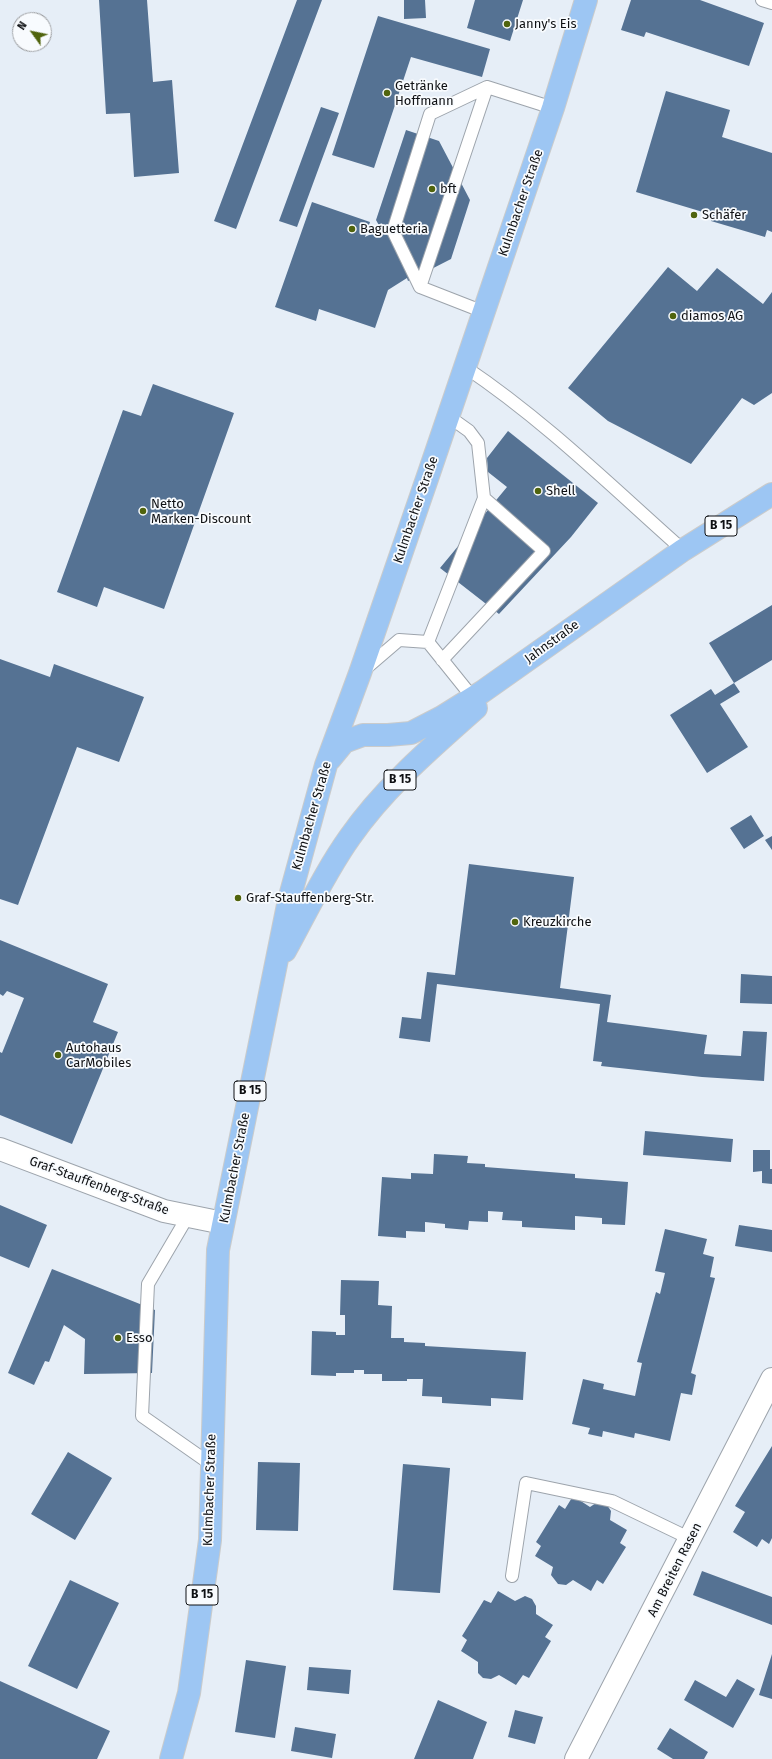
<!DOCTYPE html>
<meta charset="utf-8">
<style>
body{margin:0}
#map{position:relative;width:772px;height:1759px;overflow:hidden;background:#e6eef7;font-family:"Fira Sans",sans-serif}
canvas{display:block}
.north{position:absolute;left:12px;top:12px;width:40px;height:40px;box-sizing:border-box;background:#f8fbfe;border:1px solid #9b9da0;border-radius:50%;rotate:303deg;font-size:11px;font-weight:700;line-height:16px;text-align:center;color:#0f1114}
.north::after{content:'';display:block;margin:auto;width:14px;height:18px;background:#50640d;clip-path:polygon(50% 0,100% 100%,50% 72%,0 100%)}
</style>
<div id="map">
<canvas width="772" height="1759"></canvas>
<div class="north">N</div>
</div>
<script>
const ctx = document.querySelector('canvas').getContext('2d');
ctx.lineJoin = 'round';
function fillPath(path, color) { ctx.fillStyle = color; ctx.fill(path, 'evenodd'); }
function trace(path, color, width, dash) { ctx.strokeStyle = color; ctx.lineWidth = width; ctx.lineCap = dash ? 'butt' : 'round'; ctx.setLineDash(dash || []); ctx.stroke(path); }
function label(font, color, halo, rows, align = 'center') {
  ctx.font = font + ' "Fira Sans",sans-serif'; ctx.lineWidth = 3.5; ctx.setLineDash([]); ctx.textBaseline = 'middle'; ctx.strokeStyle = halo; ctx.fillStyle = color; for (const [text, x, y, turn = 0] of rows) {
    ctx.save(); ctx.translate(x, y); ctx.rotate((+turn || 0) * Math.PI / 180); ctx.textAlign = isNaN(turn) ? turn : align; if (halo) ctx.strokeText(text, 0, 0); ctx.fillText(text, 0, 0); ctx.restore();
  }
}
const building = new Path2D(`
 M99,0h48l6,82 19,-2 7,93 -45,4 -4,-64 -24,1z
 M297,0h25l-86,229 -22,-8z
 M404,0h21l1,18 -22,1z
 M475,0h48l-13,41 -43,-13z
 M631,0h69l64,23 -15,43 -103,-34 -2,5 -23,-7z
 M378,16l112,33 -8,28 -71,-20 -37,111 -42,-13z
 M666,91l64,19 -8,27 50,16v79l-5,-2 -2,7 -54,-16 2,-6 -77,-23z
 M321,107l18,6 -42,114 -18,-6z
 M406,130l33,11 31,59 -19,59 -43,22 -1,-3 -19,12 -13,38 -56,-19 -3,12 -41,-14 37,-105 58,20 -5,15 16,-8 -5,-9z
 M668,267l29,24 20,-23 46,36 9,-12v101l-18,12 -12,-7 -51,66 -83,-43 -40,-33z
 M153,384l81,29 -70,196 -60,-22 -7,20 -40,-15 66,-182 18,6z
 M508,431l90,72 -27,34 -72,77 -59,-46 67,-81 -19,-15 -1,-14z
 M772,605v55l-38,23 -25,-40z
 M0,659l50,18 4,-13 90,33 -25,65 -42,-15 -59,158 -18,-6z
 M734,683l6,9 -20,12 28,43 -41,26 -37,-58 41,-26 4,6z
 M751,815l13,21 -20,13 -14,-21z
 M772,836v14l-7,-10z
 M469,864l105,13 -14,111 51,7 -4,27 100,13 -3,19 37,2 2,-25 24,1 -3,49 -62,-4 -101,-11 1,-4 -9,-1 7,-57 -163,-20 -7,58 -31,-4 3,-21 19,2 6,-47 28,3z
 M0,940l108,44 -15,38 25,10 -46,112 -72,-29v-63l2,1 22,-55 -17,-7 -4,5 -3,-2z
 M741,974l31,2v28l-32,-1z
 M645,1131l88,8 -2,23 -88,-7z
 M753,1150h17v19h2v15l-10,-1v-12l-9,1z
 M434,1154l34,2 -1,7 18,1v3l90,7v4l53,4 -3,43 -23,-1v-6l-27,-2v14l-53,-3v-6l-20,-1 1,-8 -15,-1v11l-19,-1 -1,9 -23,-2v-4l-20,-2v10l-19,-1v7l-28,-2 4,-59 29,2v-6l22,1z
 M0,1205l47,20 -18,43 -29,-12z
 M739,1225l33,5v22l-37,-6z
 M665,1229l42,10 -4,15 11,3 -4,20 5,1 -24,95 5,2 -4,20 -11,-2 -11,48 -35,-8 -1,5 -31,-7 -1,6 -14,-3 2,-6 -18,-4 11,-45 21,5 -1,5 32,7 7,-33 -5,-1 19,-70 4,2 5,-21 -10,-2z
 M52,1269l103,41 -3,63 -68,1 1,-35 -21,-14 -15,37 -4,-1 -11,24 -26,-12z
 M341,1280l38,1 -1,24 14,1 -1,32h13v4l21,1v3l101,6 -3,48 -32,-2v8l-49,-3v-6l-20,-1 1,-17h-16v2h-25v-7h-18v-4h-10v3h-18v3l-25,-1 1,-44 24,1v3h9v-20h-5z
 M772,1446v92l-3,6 -7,-5 -5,8 -24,-15 12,-20 -10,-6z
 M68,1452l44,26 -37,62 -44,-26z
 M258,1462l42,1 -2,68 -42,-1z
 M403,1464l47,4 -10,125 -47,-3z
 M573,1496l17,11 6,-4 11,2 4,6 -1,9 17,10 -7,13 6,4 -23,37 -6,-4 -6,11 -18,-11 -7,5 -8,-1 -7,-9 2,-8 -18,-11 6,-10 -5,-4 23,-37 6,4z
 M702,1571l70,26v28l-79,-30z
 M70,1580l49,23 -42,86 -49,-23z
 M498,1591l17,10 10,-5 7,3 4,7v8l17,11 -8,12 6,4 -22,37 -6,-3 -7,10 -17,-10 -8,4 -8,-1 -5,-5v-11l-17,-11 6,-11 -5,-4 22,-36 7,3z
 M772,1654v45l-13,-4z
 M246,1660l40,6 -11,72 -40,-6z
 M309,1667l42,3 -2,24 -42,-4z
 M737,1679l18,10 -22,39 -49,-28 11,-20 31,17z
 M0,1681l110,50 -13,28h-97z
 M438,1700l49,22 -14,37h-59z
 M515,1710l28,7 -8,27 -27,-7z
 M295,1727l41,7 -4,24 -41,-7z
 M670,1728l38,24 -4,7h-31l-16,-10z`);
const service = new Path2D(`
 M762,0l10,3
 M420,287l67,-200
 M484,312l-64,-25 -27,-56 37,-117 57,-27 66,21
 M465,367c79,53 147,120 218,183
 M428,642l56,-144 -6,-55 -9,-12 -21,-15
 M442,660l102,-109 -60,-53
 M364,670l35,-30 29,2 45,56
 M188,1216l-40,68 -6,132 70,49
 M512,1576l14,-93 86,18 79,38`);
const minor = new Path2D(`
 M0,1149l164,62 59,12
 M576,1759l196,-380`);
const primary = new Path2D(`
 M330,759l14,-17 19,-7h25l23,-2 31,-16 40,-25 201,-142 89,-56
 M285,951c21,-38 40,-79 65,-114 34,-49 81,-89 126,-129
 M171,1759l18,-66 21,-153 8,-290 71,-350 37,-135 34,-92 69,-200 124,-365 33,-108`);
const markers = [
 [507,24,4,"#50640d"],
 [387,93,4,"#50640d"],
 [432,189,4,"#50640d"],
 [694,215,4,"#50640d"],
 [352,229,4,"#50640d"],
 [673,316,4,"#50640d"],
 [538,491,4,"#50640d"],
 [143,511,4,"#50640d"],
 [238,898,4,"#50640d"],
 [515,922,4,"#50640d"],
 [58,1055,4,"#50640d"],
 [118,1338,4,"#50640d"]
];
const shields = [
 [721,526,32],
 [400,780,32],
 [250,1091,32],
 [202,1595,32]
];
const shieldNames = [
 ["B 15",721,526],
 ["B 15",400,780],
 ["B 15",250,1091],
 ["B 15",202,1595]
];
const poiNames = [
 ["Janny's Eis",515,24],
 ["Getränke",395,86],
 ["Hoffmann",395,101],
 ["bft",440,189],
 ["Schäfer",702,215],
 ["Baguetteria",360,229],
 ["diamos AG",681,316],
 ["Shell",546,491],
 ["Netto",151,504],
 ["Marken-Discount",151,519],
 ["Graf-Stauffenberg-Str.",246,898],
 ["Kreuzkirche",523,922],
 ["Autohaus",66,1048],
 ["CarMobiles",66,1063],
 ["Esso",126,1338]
];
const streetNames = [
 ["Kulmbacher Straße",521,203,-71],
 ["Kulmbacher Straße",416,510,-71],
 ["Jahnstraße",552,642,-36],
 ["Kulmbacher Straße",312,816,-74],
 ["Kulmbacher Straße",235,1168,-79],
 ["Graf-Stauffenberg-Straße",99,1186,20],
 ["Kulmbacher Straße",210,1490,-88],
 ["Am Breiten Rasen",675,1570,-63]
];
fillPath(building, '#557293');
trace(service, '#9da4ac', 14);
trace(minor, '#9da4ac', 24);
trace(primary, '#cacbcb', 24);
trace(service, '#fff', 12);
trace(minor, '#fff', 22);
trace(primary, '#9dc6f3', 22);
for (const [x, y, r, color] of markers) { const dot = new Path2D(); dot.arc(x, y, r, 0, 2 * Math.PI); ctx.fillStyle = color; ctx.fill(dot); trace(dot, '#f8fbfe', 1.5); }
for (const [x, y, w] of shields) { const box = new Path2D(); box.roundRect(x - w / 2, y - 10, w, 20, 3); ctx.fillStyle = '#f8fbfe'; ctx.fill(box); trace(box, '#0f1114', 1); }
label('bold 12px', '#0f1114', null, shieldNames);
label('13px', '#0f1114', '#f8fbfe', poiNames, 'left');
label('13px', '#0f1114', '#f8fbfe', streetNames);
</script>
